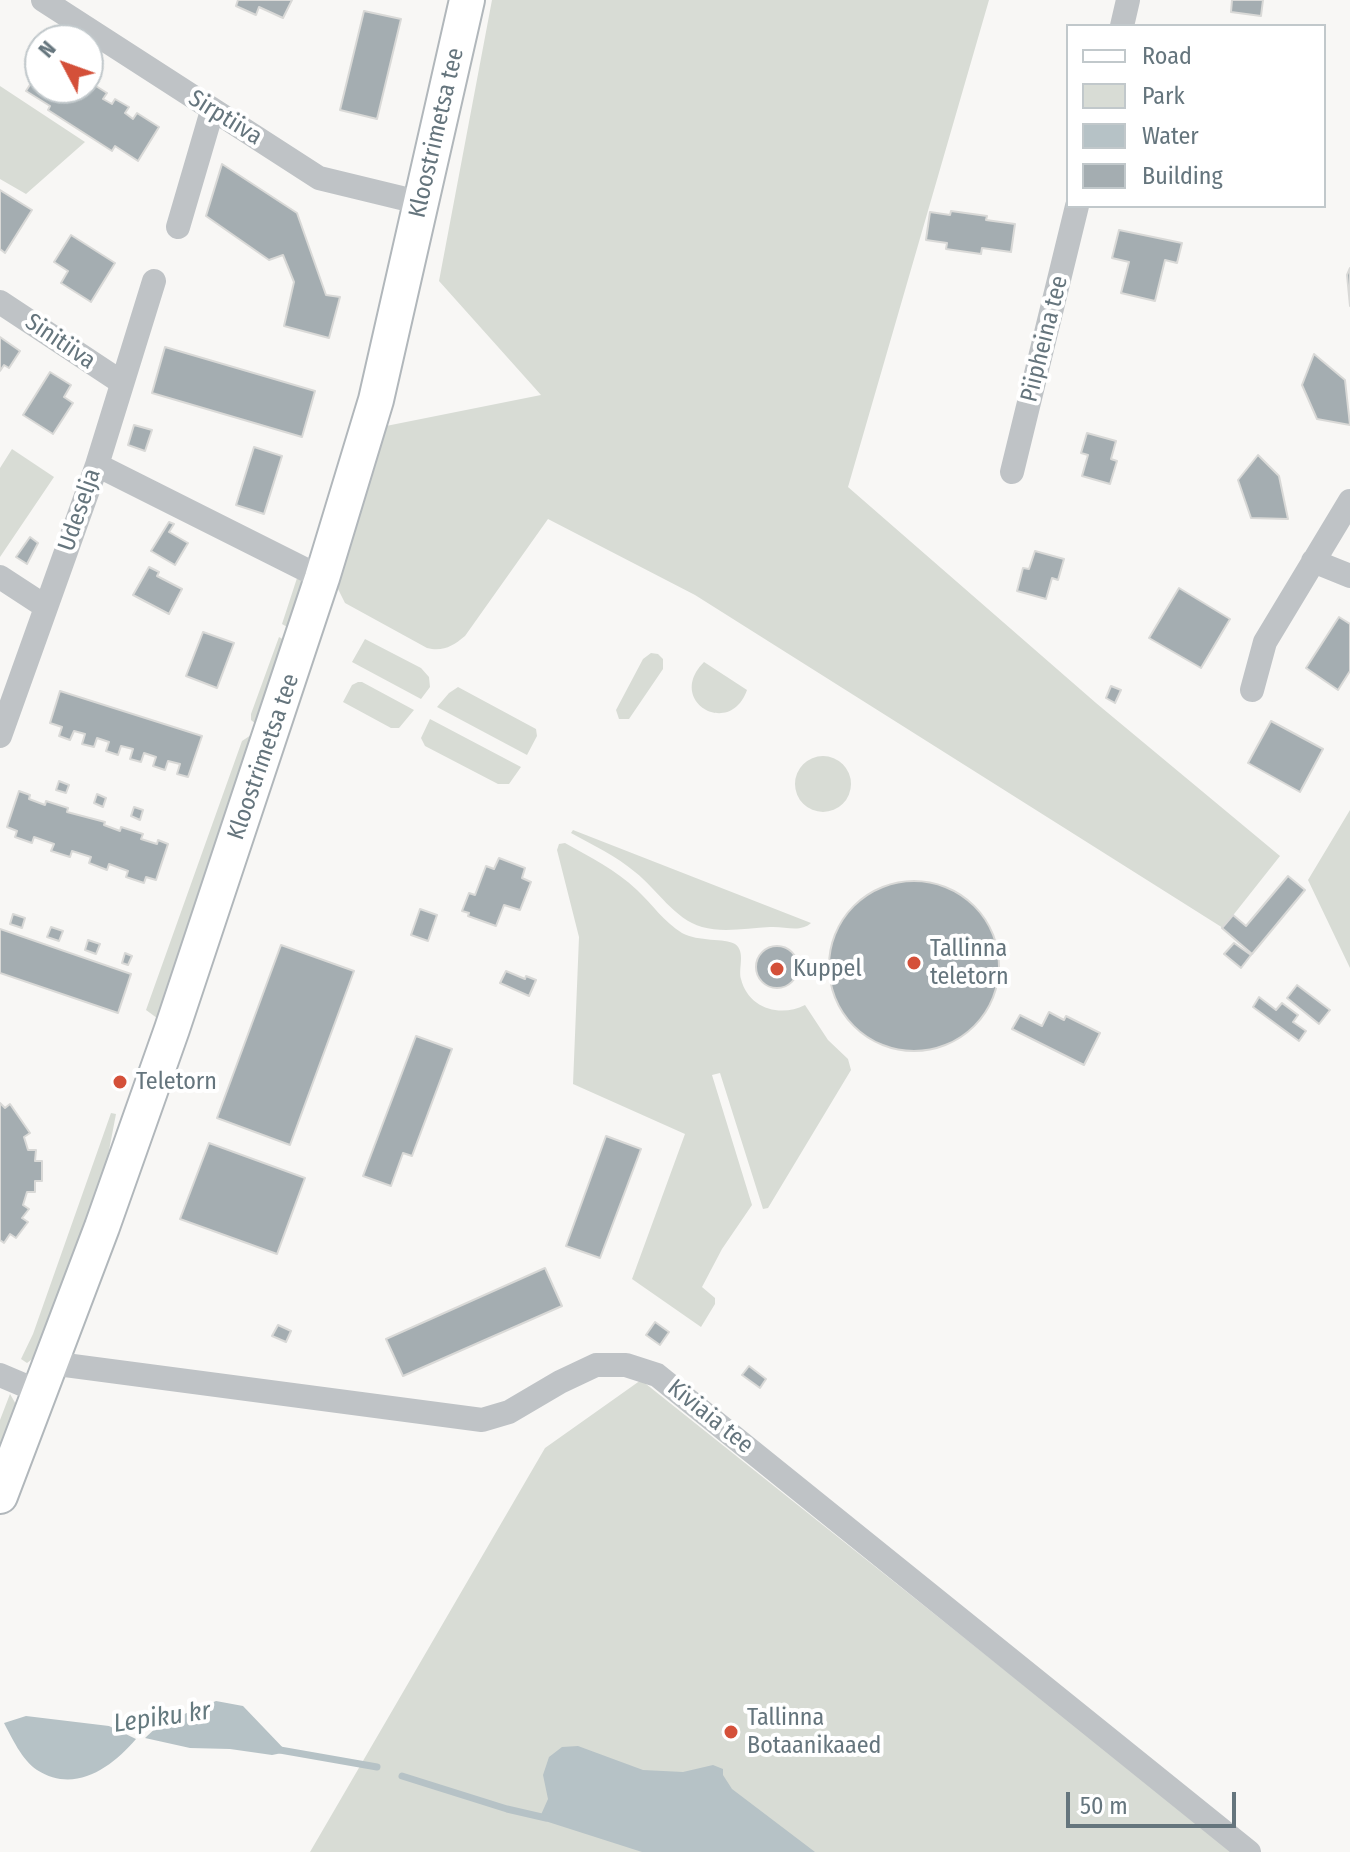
<!DOCTYPE html>
<style>
body{margin:0}
#map{position:relative;width:1350px;height:1852px;overflow:hidden;background:#f8f7f5;font-family:"Fira Sans Condensed",sans-serif}
canvas{display:block}
.legend{position:absolute;left:1066px;top:24px;width:260px;height:184px;box-sizing:border-box;background:#fff;border:2px solid #c1c8cb;margin:0;padding:10px 14px;list-style:none;font-size:24px;color:#65757d}
.legend li{display:flex;align-items:center;gap:16px;height:40px}
.legend b{width:40px;border:2px solid #c1c8cb}
.north{position:absolute;left:24px;top:24px;width:80px;height:80px;box-sizing:border-box;background:#fff;border:2px solid #c1c8cb;border-radius:50%;rotate:311deg;font-size:22px;font-weight:700;line-height:32px;text-align:center;color:#65757d}
.north::after{content:'';display:block;margin:auto;width:28px;height:36px;background:#d45039;clip-path:polygon(50% 0,100% 100%,50% 72%,0 100%)}
.scale{position:absolute;left:1066px;top:1792px;width:170px;height:36px;box-sizing:border-box;border:4px solid #65757d;border-top:0;padding-left:10px;font-size:24px;line-height:28px;white-space:nowrap;color:#65757d;-webkit-text-stroke:6px #fff;paint-order:stroke}
</style>
<div id="map">
<canvas width="1350" height="1852"></canvas>
<ul class="legend">
<li><b style="height:10px;background:#fff"></b>Road</li>
<li><b style="height:22px;background:#d8dcd5"></b>Park</li>
<li><b style="height:22px;background:#b6c2c6"></b>Water</li>
<li><b style="height:22px;background:#a4adb1"></b>Building</li>
</ul>
<div class="north">N</div>
<div class="scale">50 m</div>
</div>
<script>
const ctx = document.querySelector('canvas').getContext('2d');
ctx.lineJoin = 'round';
function fillPath(path, color) { ctx.fillStyle = color; ctx.fill(path, 'evenodd'); }
function trace(path, color, width, dash) { ctx.strokeStyle = color; ctx.lineWidth = width; ctx.lineCap = dash ? 'butt' : 'round'; ctx.setLineDash(dash || []); ctx.stroke(path); }
function label(font, color, halo, rows, align = 'center') {
  ctx.font = font + ' "Fira Sans Condensed",sans-serif'; ctx.lineWidth = 8; ctx.setLineDash([]); ctx.textBaseline = 'middle'; ctx.strokeStyle = halo; ctx.fillStyle = color; for (const [text, x, y, turn = 0] of rows) {
    ctx.save(); ctx.translate(x, y); ctx.rotate((+turn || 0) * Math.PI / 180); ctx.textAlign = isNaN(turn) ? turn : align; if (halo) ctx.strokeText(text, 0, 0); ctx.fillText(text, 0, 0); ctx.restore();
  }
}
const green = new Path2D(`
 M492,0h497l-141,487 248,216 184,153 -57,72 -528,-333 -147,-76 -83,117c-12,10 -22,16 -38,12l-82,-45 -8,-16 -1,-10 44,-142 6,-9 155,-31 -102,-114z
 M0,86l85,56 -59,52 -26,-15z
 M12,449l42,28 -54,80v-89z
 M298,575l8,6 -17,47 -7,-4z
 M279,637l7,4 -28,85 -7,-6v-6z
 M365,639l56,29 8,9 1,10 -9,12 -69,-37z
 M651,653l7,1 5,5v10l-34,50h-10l-3,-9 27,-51z
 M704,662l43,28c-17,49 -82,11 -43,-28z
 M358,682h4l52,28 -15,18h-8l-48,-26 9,-17z
 M458,687l78,42 1,7 -10,19 -90,-48 12,-14z
 M430,719l91,48 -12,17h-11l-73,-38 -4,-8z
 M251,735l5,3 -89,259 -10,21 -11,-8 96,-269z
 M795 784a28 28 0 1 1 56 0a28 28 0 1 1-56 0Z
 M1350,810v158l-42,-88z
 M573,830l238,93c-11,10 -26,3 -41,4 -22,1 -47,6 -68,0 -28,-8 -45,-38 -67,-55 -19,-16 -42,-27 -64,-39z
 M565,843c25,14 51,27 72,47 15,14 27,32 45,43 16,9 43,5 53,11 11,8 3,24 6,35 7,29 39,39 64,26l23,35 20,19 3,11 -83,138 -5,1 -43,-136 -8,2 40,130 -30,44 -20,38 13,11v6l-14,23 -69,-48 53,-145 -112,-50 6,-147 -22,-87 2,-6z
 M111,1113l5,1 -16,83 -65,160 -8,6 -6,-4 12,-25z
 M641,1380l592,472h-923l235,-404z
 M10,1394l7,12 -17,57v-43z`);
const water = new Path2D(`
 M216,1701l27,5 44,46 -15,3 -42,-6 -40,-1 -45,-10 15,-14z
 M26,1716l83,10 27,13c-25,29 -61,55 -99,31 -15,-10 -25,-32 -33,-47z
 M578,1746l65,24 40,2 30,-7 10,4v6l9,14 83,63h-173l-100,-32 -2,-3 8,-18 -5,-24 6,-18 13,-10z`);
const stream = new Path2D(`
 M280,1750l97,17
 M402,1776l105,33 39,9`);
const building = new Path2D(`
 M238,0h54l-9,18 -24,-11 -3,8 -20,-9z
 M1232,0h31l-2,16 -30,-4z
 M364,11l37,8 -24,100 -37,-9z
 M40,69v19h48v-7l19,12 -4,6 9,5 3,-5 14,8 -4,6 8,6 4,-6 22,14 -21,34 -23,-15 -3,5 -64,-41 2,-4 -24,-15z
 M222,164l75,49 29,82 14,2 -11,41 -45,-12 10,-44 -11,-27 -14,5 -63,-44z
 M0,190l32,20 -27,43 -5,-4z
 M951,211l36,5 -1,4 29,4 -4,28 -29,-4 -1,6 -35,-5 1,-6 -21,-3 4,-28 20,3z
 M1119,230l63,13 -5,20 -12,-3 -10,41 -34,-8 8,-31 -17,-4z
 M71,235l44,28 -24,39 -30,-19 7,-12 -14,-9z
 M1350,268v38l-3,-31z
 M0,337l20,14 -11,17 -5,-3 -4,6z
 M165,347l150,44 -13,46 -150,-44z
 M1314,354l31,26 5,45 -33,-6 -15,-34z
 M50,372l21,13 -7,12 9,6 -20,31 -30,-19z
 M134,425l18,5 -7,21 -17,-6z
 M1087,433l29,8 -5,18 6,2 -7,23 -28,-8 6,-21 -7,-2z
 M254,447l28,9 -18,58 -28,-9z
 M1258,455l21,21 9,43 -37,-1 -13,-38z
 M169,522l5,2 -5,8 19,11 -13,22 -24,-14z
 M30,537l8,6 -11,21 -11,-7z
 M1035,551l29,8 -6,21 -6,-2 -6,21 -29,-8 6,-23 6,1z
 M149,567l10,5 -2,4 25,13 -13,25 -36,-19z
 M1179,588l51,31 -29,49 -52,-30z
 M1339,617l11,7v47l-12,19 -32,-22z
 M203,632l31,11 -17,45 -31,-12z
 M1111,686l10,4 -6,13 -9,-5z
 M60,691l142,45 -14,41 -11,-3 3,-10 -12,-3 -3,9 -12,-4 3,-9 -12,-4 -3,9 -11,-3 3,-10 -12,-3 -3,9 -12,-4 3,-9 -12,-4 -3,9 -12,-3 3,-10 -11,-3 -4,9 -11,-4 3,-9 -12,-4z
 M1271,721l52,28 -23,43 -52,-29z
 M59,781l10,4 -3,8 -10,-3z
 M19,791l11,4 -1,4 16,6 1,-4 22,7 -1,4 38,10 -1,3 16,6 1,-4 22,7 -2,5 16,5 1,-4 10,4 -12,36 -10,-3 -2,6 -18,-6 2,-6 -19,-7 -2,6 -18,-7 2,-6 -19,-6 -2,6 -19,-6 3,-7 -20,-7 -2,6 -17,-6 2,-6 -10,-4z
 M97,794l9,4 -3,9 -9,-4z
 M134,807l9,3 -3,10 -9,-4z
 M499,858l26,10 -3,10 9,4 -11,28 -16,-5 -8,21 -28,-10 1,-3 -7,-2 7,-18 6,2 11,-29 8,3z
 M1288,876l17,14 -53,64 -30,-26 11,-13 13,11z
 M829 966a85 85 0 1 1 170 0a85 85 0 1 1-170 0Z
 M420,909l17,6 -9,26 -17,-6z
 M13,914l12,4 -3,10 -12,-4z
 M51,927l12,4 -4,10 -12,-4z
 M0,929l131,45 -13,39 -118,-40z
 M88,940l12,4 -4,10 -11,-4z
 M1234,943l17,12 -10,13 -17,-14z
 M281,945l73,26 -64,174 -73,-27z
 M756 967a21 21 0 1 1 42 0a21 21 0 1 1-42 0Z
 M125,953l7,3 -4,9 -6,-2z
 M506,971l19,8 1,-3 10,4 -7,16 -29,-13z
 M1297,985l33,25 -11,14 -32,-26z
 M1259,997l17,13 6,-7 16,12 -5,7 13,9 -7,10 -46,-34z
 M1049,1012l15,8 2,-4 34,17 -16,32 -72,-36 8,-14 22,11z
 M416,1036l36,13 -40,107 -9,-3 -12,33 -28,-10z
 M0,1103l5,5 5,-4 20,29 -6,4 4,13h8l-1,11h7v20h-7v11h-8l-4,13 6,4 -7,9 6,4 -12,16 -6,-4 -6,9 -4,-3z
 M606,1136l35,13 -41,109 -34,-12z
 M209,1143l96,35 -28,76 -97,-35z
 M545,1268l17,38 -159,70 -17,-37z
 M655,1322l14,10 -9,13 -14,-10z
 M278,1325l13,6 -5,11 -14,-6z
 M749,1366l17,13 -6,9 -18,-13z`);
const street = new Path2D(`
 M43,0l276,178 103,25
 M1122,26l6,-26
 M178,227l34,-116
 M0,302l121,80
 M97,465l225,113
 M1012,472l65,-266
 M1313,561l37,15
 M0,577l46,30
 M1252,690l13,-48 85,-141
 M0,736l97,-271 57,-184
 M50,1363l432,57 27,-8 51,-30 36,-17h30l31,10 592,477
 M0,1375l40,17`);
const secondary = new Path2D(`
 M0,1496l102,-269 70,-198 150,-451 54,-178 91,-400`);
const markers = [
 [914,963,8,"#d45039"],
 [777,969,8,"#d45039"],
 [120,1082,8,"#d45039"],
 [731,1732,8,"#d45039"]
];
const streetNames = [
 ["Sirptiiva",225,118,32],
 ["Kloostrimetsa tee",437,133,-77],
 ["Piipheina tee",1045,339,-76],
 ["Sinitiiva",60,342,34],
 ["Udeselja",80,510,-71],
 ["Kloostrimetsa tee",264,757,-71],
 ["Kiviaia tee",710,1417,39]
];
const poiNames = [
 ["Tallinna",930,949],
 ["teletorn",930,977],
 ["Kuppel",793,969],
 ["Teletorn",136,1082],
 ["Tallinna",747,1718],
 ["Botaanikaaed",747,1746]
];
const waterNames = [
 ["Lepiku kr",162,1718,-8]
];
fillPath(green, '#d8dcd5');
fillPath(water, '#b6c2c6');
trace(stream, '#b6c2c6', 7);
fillPath(building, '#a4adb1');
trace(building, '#d9d9d7', 2);
trace(secondary, '#b1b7bb', 38);
trace(street, '#bfc3c6', 24);
trace(secondary, '#fff', 34);
for (const [x, y, r, color] of markers) { const dot = new Path2D(); dot.arc(x, y, r, 0, 2 * Math.PI); ctx.fillStyle = color; ctx.fill(dot); trace(dot, '#fff', 3); }
label('24px', '#65757d', '#fff', streetNames);
label('24px', '#65757d', '#fff', poiNames, 'left');
label('italic 26px', '#657a7f', '#fff', waterNames);
</script>
